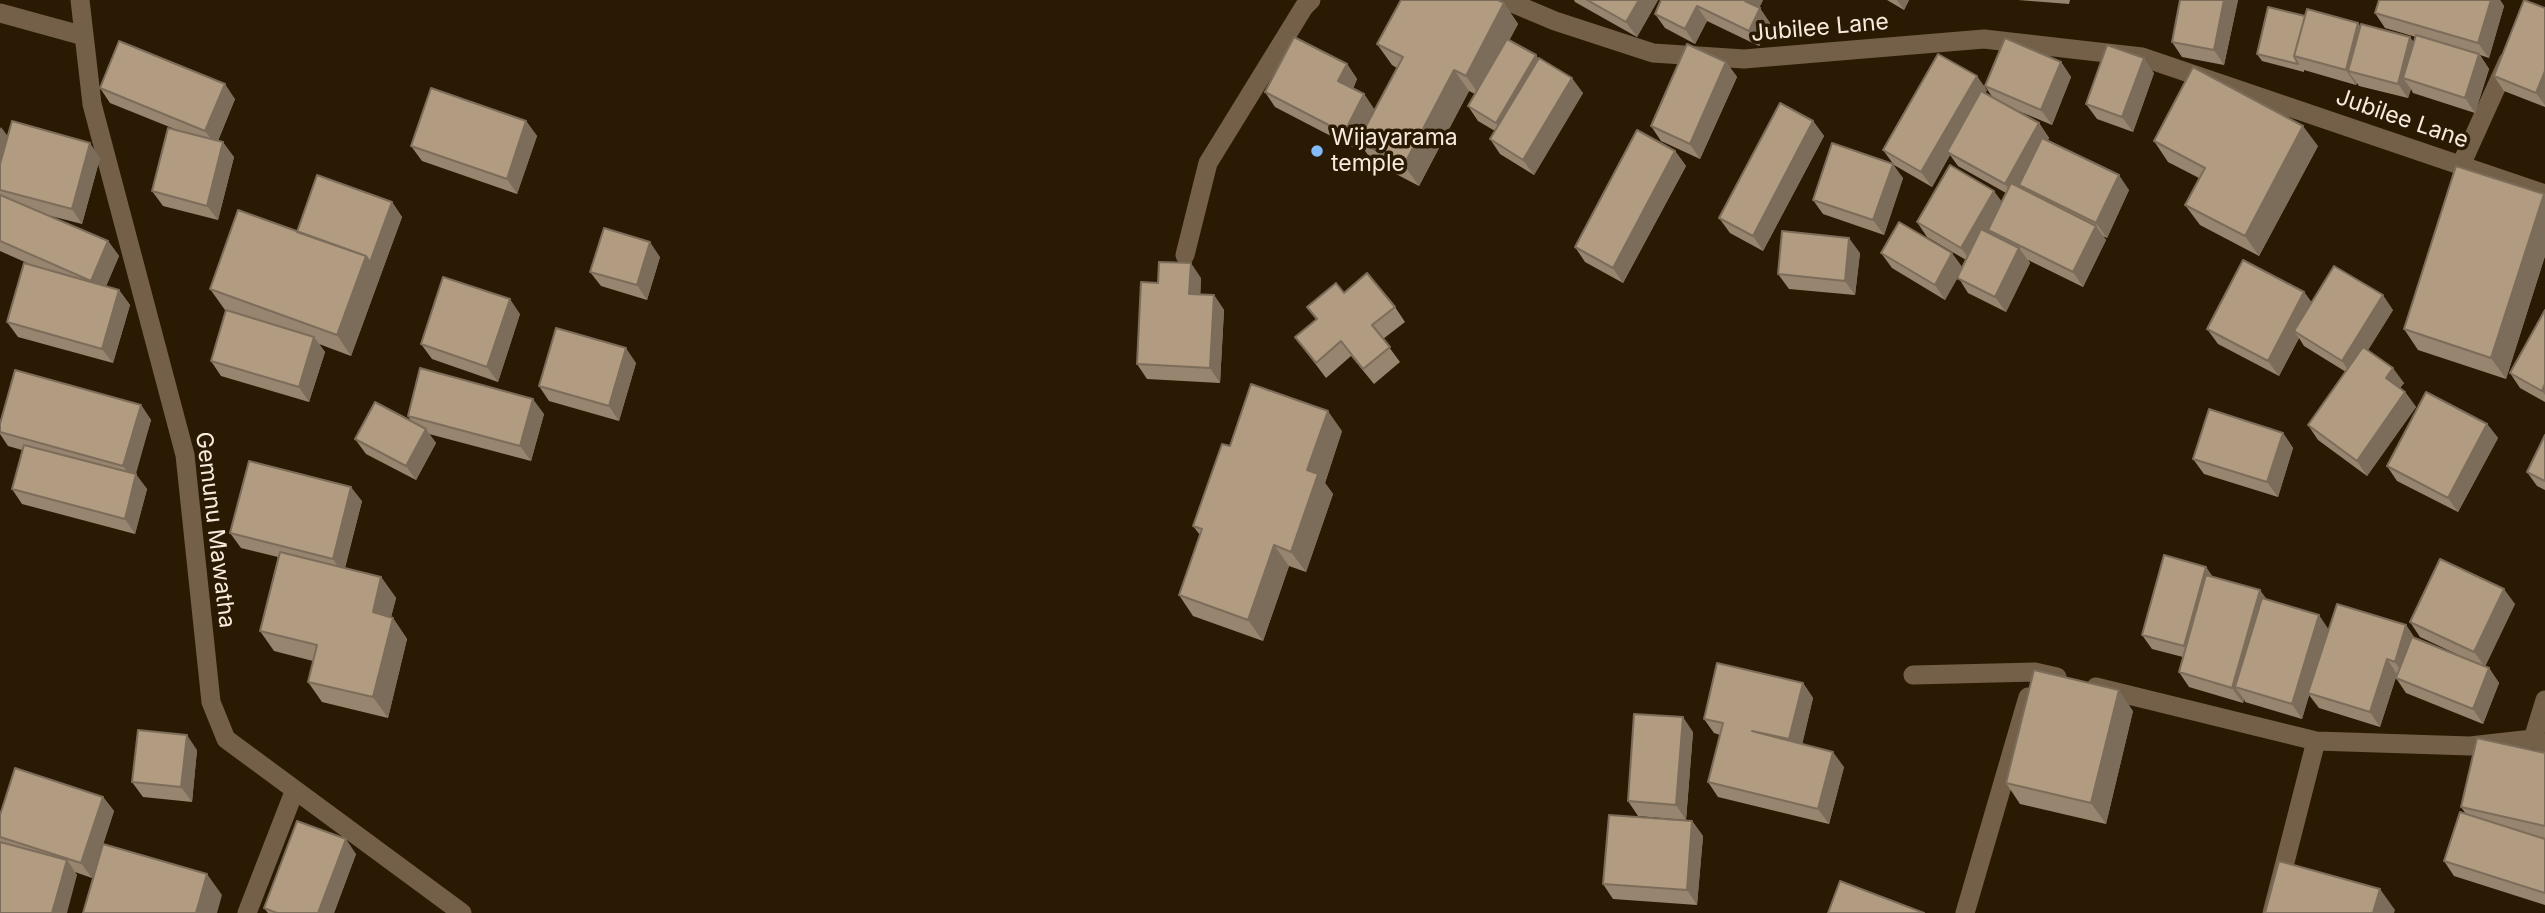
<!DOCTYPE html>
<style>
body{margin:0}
canvas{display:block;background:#2b1a03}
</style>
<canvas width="2545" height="913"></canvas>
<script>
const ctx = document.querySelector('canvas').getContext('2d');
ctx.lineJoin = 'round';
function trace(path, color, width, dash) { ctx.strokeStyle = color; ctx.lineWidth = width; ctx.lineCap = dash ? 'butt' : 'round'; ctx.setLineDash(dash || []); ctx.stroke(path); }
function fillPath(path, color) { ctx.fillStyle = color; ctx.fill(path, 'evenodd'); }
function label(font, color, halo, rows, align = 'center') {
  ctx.font = font + ' Inter,sans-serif'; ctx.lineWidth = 7; ctx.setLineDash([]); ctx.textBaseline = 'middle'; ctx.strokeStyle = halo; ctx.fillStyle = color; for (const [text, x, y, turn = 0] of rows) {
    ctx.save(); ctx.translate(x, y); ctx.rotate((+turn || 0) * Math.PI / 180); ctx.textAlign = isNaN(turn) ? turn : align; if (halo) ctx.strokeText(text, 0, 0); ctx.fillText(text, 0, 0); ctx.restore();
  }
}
const minor = new Path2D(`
 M80,0l12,104 93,351 26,247 15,37 236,174
 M1505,0l50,21 98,32 91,6 240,-20 158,18 403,137
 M0,13l84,23
 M2461,165l47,-104
 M1185,255l23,-92 96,-156 7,-7
 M1913,675l122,-3 22,5
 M2096,687l220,54 154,5 63,-7
 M2543,743l-10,-4 12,-39
 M247,913l47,-121
 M1965,913l63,-216
 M2272,913l44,-172`);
const wall = new Path2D(`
 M1574,0h84l-21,37 -62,-35z
 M1661,0h102l-4,8 11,15 -11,23 -52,-25 -12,23 -30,-16 -10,-14z
 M1887,0h22l-5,10z
 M2018,0h52l-1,4z
 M2180,0h58l-14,65 -42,-8 -10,-15z
 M2491,0h9l4,6 -15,52 -9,-3 9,14 -14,44 -62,-20 -2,-4 -3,9 -49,-12 -2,-3 -1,2 -52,-15v2l-42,-11 -5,-7 48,-38 53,7 2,4 54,15 2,-5 -31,-9 -10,-15z
 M1504,3l14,21 -9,16 27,15 2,4 45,34 -49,82 -34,-21 -10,-15 5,-8 -17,-10 -10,-15 7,-12 -6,-3 -50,95 -46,-24 -15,-21 39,-73 -5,-3 -15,-21z
 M2545,8v99l-41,-16 -10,-15z
 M1726,62l11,15 -37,82 -39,-18 -10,-15z
 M2061,62l10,15 -19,48 -43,-18 30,16 10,15 -1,2 81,50 -22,48 -4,-2 3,4 -23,47 -55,-27 2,3 -24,49 -38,-19 -10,-16 -13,23 -53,-32 -11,-15 81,14 4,-7 -39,-23 -10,-15 85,-20 4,-9 -48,-27 -8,-11 -18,32 -38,-22 -11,-15 104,-60 -2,4 8,4 -8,-12z
 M1347,64l10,15 -4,10 11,5 10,15 -20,39 -79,-41 -10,-15z
 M2154,73l-21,59 -36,-13 -11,-15z
 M100,88l135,11 -17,42 16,16 -16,63 -55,-14 -11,-15 30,-59 -72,-29z
 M526,121l11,15 -20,58 -95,-33 -11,-15z
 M1813,121l11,15 -61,115 -33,-18 -11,-15z
 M8,136l92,22 -18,66 -35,-9 61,26 11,15 -13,30 13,4 11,15 -17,58 -95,-26 -11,-15 29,-55 -36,-16v-87z
 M2154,141l164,5 -59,110 -59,-31 -15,-20 14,-27 -31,-16z
 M1675,151l11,15 -63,117 -38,-21 -10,-15z
 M1903,178l-19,57 -61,-21 -10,-14z
 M2544,194l1,2v60l-39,123 -88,-29 -14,-21z
 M392,202l10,15 -51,139 -32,-12 6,8 -16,50 -88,-26 -10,-15 19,-50 -5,-1 -15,-21 87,-57z
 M1860,253l-5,42 -66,-6 -11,-15z
 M660,257l-13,43 -46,-14 -11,-14z
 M1201,278l-1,16 14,1 10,15 -4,73 -73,-4 -10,-15 21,-81z
 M2304,292l8,11 81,7 -25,40 36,33 -4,5 5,4 11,15 -49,69 -49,-36 -10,-15 38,-53 -42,-26 -5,-8 -20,38 -61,-32 -11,-15z
 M1344,293l51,14 10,15 -22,17 17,23 -26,22 -23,-28 -25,22 -31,-41 21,-18 -9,-12z
 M2545,310v92l-25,-14 -10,-15z
 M520,314l-22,68 -66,-23 -11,-15z
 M636,363l-17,58 -70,-20 -10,-15z
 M141,405l10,15 -16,54 12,15 -12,45 -113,-30 -10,-15 10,-39 -14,-4 -8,-12v-10z
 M544,414l-13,47 -102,-27 7,9 -20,37 -50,-26 -11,-15 56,-18 -3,-5z
 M2487,424l11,14 -40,74 -61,-31 -10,-15z
 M1342,431l-17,52 8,11 -27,78 -17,-6 -26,75 -70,-25 -14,-21 21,-60 -7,-9 37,-80z
 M2283,433l10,15 -15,49 -74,-23 -11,-15z
 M2545,435v55l-8,-4 -10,-14z
 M362,501l-17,67 36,9 15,21 -5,19 2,1 14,21 -19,79 -66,-16 -14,-20 5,-21 -39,-10 -14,-20 18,-74 -37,-9 -11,-15z
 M2206,567l6,9 55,24 62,30 77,-5 8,12 53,22 -47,-22 -10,-15 105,-18 -30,62 4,2 10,15 -16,41 -77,-31 -10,-15 1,-4 -17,53 -61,-19 -10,-13 -7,24 -57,-17 -1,-3 -1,4 -54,-16 -10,-15 4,-15 -31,-8 -10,-14z
 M1803,683l10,15 -11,46 42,23 -15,57 -111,-27 -10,-15 12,-47 -6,-2 -10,-14z
 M2133,711l-27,113 -86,-20 -14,-21z
 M1693,732l-7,88 -48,-4 -10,-15z
 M197,750l-5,52 -49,-5 -11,-15z
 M2545,753v85l-7,-1 7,2v66l-91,-29 -10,-15 22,-47 -5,-7z
 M103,797l11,14 -22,67 -17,-6 2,3 -77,38v-98z
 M1692,821l11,15 -6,69 -84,-6 -10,-15z
 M356,854l-22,59h-66l-4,-5z`);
const shadedWall = new Path2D(`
 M1639,0h19l-21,37 -11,-15z
 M1745,0h18l-8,16 -10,-15z
 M1897,0h12l-5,10z
 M2224,0h14l-14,65 -10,-15z
 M2491,0h9l4,6 -15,52 -11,-15z
 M1504,3l14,21 -38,72 -14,-20z
 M1697,6l10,15 -12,23 -10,-15z
 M1760,8l10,15 -11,23 -10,-15z
 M2358,23l11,15 -21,33 9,12 -1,2 -10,-15z
 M2410,37l11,15 -18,26 8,11 -3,9 -10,-14z
 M2479,54l10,15 -14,44 -10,-15z
 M1536,55l10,15 -40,68 -10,-15z
 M2144,58l10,15 -21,59 -11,-15z
 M1726,62l11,15 -37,82 -10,-15z
 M2061,62l10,15 -19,48 -11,-15z
 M1347,64l10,15 -8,17 -11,-15z
 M1454,70l15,21 -50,95 -15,-21z
 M2545,71v34l-9,-12z
 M1977,76l10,14 -36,63 -4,-1 3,3 -18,32 -11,-15z
 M1572,78l11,15 -49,82 -11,-15z
 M225,84l10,15 -19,46 -11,-14z
 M1364,94l10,15 -20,39 -10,-15z
 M526,121l11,15 -20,58 -10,-15z
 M1813,121l11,15 -61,115 -10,-15z
 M2039,123l10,15 -27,49 -3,-2 2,3 -5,10 -11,-14z
 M2303,126l15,20 -59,110 -14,-20z
 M1,127l11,15 -12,21v-34z
 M223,142l11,15 -16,63 -11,-14z
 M90,143l10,15 -18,66 -10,-15z
 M1675,151l11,15 -63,117 -10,-15z
 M1893,164l10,14 -19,57 -11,-15z
 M2119,175l10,15 -22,48 -11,-15z
 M1994,191l11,15 -17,24 1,3 -17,30 -11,-15z
 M2544,194l1,2v60l-39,123 -15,-21z
 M392,202l10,15 -51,139 -14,-21 29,-79z
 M2096,226l10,14 -23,47 -10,-15z
 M1849,238l11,15 -5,42 -10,-14z
 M108,241l11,15 -17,40 -11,-15z
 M650,242l10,15 -13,43 -10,-15z
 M2019,248l11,15 -24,49 -11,-15z
 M1952,253l11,15 -18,32 -10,-15z
 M1191,263l10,15 -1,30 -11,-14z
 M119,290l11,15 -17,58 -11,-14z
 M2304,292l11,15 -21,24 5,7 -20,38 -11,-15z
 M1214,295l10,15 -4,73 -10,-15z
 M2383,295l10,15 -41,66 -10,-15z
 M510,299l10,15 -22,68 -11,-15z
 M314,337l11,15 -16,50 -10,-15z
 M626,348l10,15 -17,58 -10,-15z
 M2393,368l11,15 -8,10 -10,-15z
 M2545,384v11l-3,-4z
 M2405,392l11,15 -49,69 -10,-15z
 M533,399l11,15 -13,47 -11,-15z
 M141,405l10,15 -17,61 -11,-15z
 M1328,411l14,20 -17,52 8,11 -27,78 -15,-20 16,-82z
 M2487,424l11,14 -40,74 -10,-14z
 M426,429l10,14 -20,37 -10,-14z
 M2283,433l10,15 -15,49 -11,-15z
 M136,474l11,15 -12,45 -10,-15z
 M351,487l11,14 -19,73 -10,-15z
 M1274,545l15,21 -26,75 -15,-21z
 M2206,567l10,15 -21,79 -11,-15z
 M381,577l15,21 -9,35 -14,-21z
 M2504,589l11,15 -30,63 -11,-15z
 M2260,590l11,15 -36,82 9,12 -1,4 -11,-15z
 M2319,615l10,15 -27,89 -10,-15z
 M393,618l14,21 -19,79 -15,-21z
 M2406,625l10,15 -11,37 -10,-15z
 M2387,659l10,15 -17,53 -10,-15z
 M2489,668l10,15 -16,41 -10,-15z
 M1803,683l10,15 -13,56 -11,-15z
 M2119,690l14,21 -27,113 -15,-21z
 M1683,717l10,15 -7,88 -10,-15z
 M187,735l10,15 -5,52 -11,-15z
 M1833,752l11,15 -15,57 -11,-15z
 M103,797l11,14 -22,67 -11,-15z
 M1692,821l11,15 -6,69 -10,-15z
 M346,839l10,15 -22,59h-16z
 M67,860l10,15 -10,38h-15z
 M207,874l15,21 -5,18h-21z
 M2380,889l15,21 -1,3h-21z`);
const building = new Path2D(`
 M1401,0h97l6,3 -38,73 -12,-6 -50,95 -46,-24 45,-84 -26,-13z
 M1587,0h52l-13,22z
 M1661,0h84v1l15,7 -11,23 -52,-25 -12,23 -30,-15z
 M2180,0h44l-10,50 -42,-8z
 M2379,0h112l-13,43 -103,-30z
 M2524,0l21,8v63l-9,22 -42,-17z
 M2268,7l37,9 -11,40 4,8 -41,-10z
 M2307,9l51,14 -12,47 -52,-14z
 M2361,24l49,13 -12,47 -50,-13z
 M2416,35l63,19 -14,44 -62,-20z
 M1294,37l53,27 -9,17 26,13 -20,39 -79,-41z
 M2005,38l56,24 -20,48 -56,-24z
 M1507,39l29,16 -40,68 -28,-17z
 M119,41l106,43 -20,47 -105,-43z
 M1687,44l39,18 -36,82 -39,-18z
 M2107,45l37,13 -22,59 -36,-13z
 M1938,54l39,22 -56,96 -38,-22z
 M1539,58l33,20 -49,82 -33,-21z
 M2193,67l110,59 -58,110 -60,-31 20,-37 -51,-27z
 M431,88l95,33 -19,58 -96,-33z
 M1981,91l58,32 -34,61 -58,-32z
 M1780,103l33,18 -60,115 -34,-18z
 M12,121l78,22 -18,66 -72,-19v-26z
 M168,128l55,14 -16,64 -55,-15z
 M1637,130l38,21 -62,117 -38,-21z
 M2042,138l77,37 -23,48 -77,-38z
 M1832,143l61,21 -20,56 -60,-20z
 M1950,165l44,26 -33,57 -44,-26z
 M2456,166l88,28 -53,164 -87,-29z
 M317,175l75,27 -22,60 -4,-6 -69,-24z
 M2011,183l85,43 -23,46 -85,-42z
 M0,195l108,46 -17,40 -91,-40z
 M238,210l128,46 -29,79 -127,-46z
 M1899,222l53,31 -17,32 -54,-32z
 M604,228l46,14 -13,43 -47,-13z
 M1981,229l38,19 -24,49 -38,-19z
 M1782,231l67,7 -4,43 -67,-7z
 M2243,260l61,32 -36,69 -61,-32z
 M1159,262l32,1 -2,31 25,1 -4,73 -73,-4 4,-82 17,1z
 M24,263l95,27 -17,59 -95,-27z
 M2334,266l49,29 -41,66 -48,-30z
 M1367,273l28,34 -23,18 18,22 -27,22 -22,-28 -25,22 -21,-26 22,-18 -10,-12 29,-24 8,10z
 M443,277l67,22 -23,68 -66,-23z
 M226,310l88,27 -15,50 -88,-26z
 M2545,310v74l-3,7 -32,-18z
 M556,328l70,20 -17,58 -70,-20z
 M2363,347l30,21 -7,10 19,14 -48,69 -49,-36z
 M420,368l113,31 -13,47 -112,-30z
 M15,370l126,35 -18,61 -123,-34v-8z
 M1251,384l77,27 -21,59 11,4 -27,78 -17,-7 -26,75 -69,-25 23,-66 -9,-3 29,-82 8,2z
 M2426,392l61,32 -39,74 -61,-32z
 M375,402l51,27 -20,37 -51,-27z
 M2209,409l74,24 -16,49 -74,-23z
 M2545,435v46l-18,-9z
 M24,445l112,29 -11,45 -113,-30z
 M249,461l102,26 -18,72 -103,-26z
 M280,552l101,25 -8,35 20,6 -20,79 -65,-15 9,-37 -57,-14z
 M2164,555l42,12 -22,79 -42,-11z
 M2440,559l64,30 -30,63 -64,-30z
 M2206,575l54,15 -28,98 -53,-16z
 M2262,598l57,17 -27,89 -57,-17z
 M2337,604l69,21 -11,37 -8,-3 -17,53 -62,-19z
 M2412,637l77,31 -16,41 -77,-31z
 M1717,663l86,20 -14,56 -37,-8 81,21 -15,57 -110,-27 15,-59 -19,-4z
 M2034,670l85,20 -28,113 -85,-20z
 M1634,714l49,3 -7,88 -48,-4z
 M138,730l49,5 -6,52 -49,-5z
 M2477,738l68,15v73l-84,-19z
 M15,768l88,29 -22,66 -81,-26v-22z
 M2460,812l85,27v54l-101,-32z
 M1609,815l83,6 -5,69 -84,-6z
 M297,821l49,18 -28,74h-41l-13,-5z
 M0,842l67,18 -15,53h-52z
 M103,844l104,30 -11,39h-113z
 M2279,861l101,28 -7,24h-108z
 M1840,881l84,32h-96z`);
const markers = [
 [1317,151,7,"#84bcfb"]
];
const streetNames = [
 ["Jubilee Lane",1820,28,-5],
 ["Jubilee Lane",2402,119,19],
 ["Gemunu Mawatha",215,530,83]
];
const poiNames = [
 ["Wijayarama",1331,138],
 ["temple",1331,164]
];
trace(minor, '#746048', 19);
fillPath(wall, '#98856f');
fillPath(shadedWall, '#7c6c5a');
fillPath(building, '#b19b81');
trace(building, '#7c6c5a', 2);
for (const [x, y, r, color] of markers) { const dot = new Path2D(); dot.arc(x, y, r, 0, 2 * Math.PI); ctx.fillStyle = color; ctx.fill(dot); trace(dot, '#2b1a03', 2.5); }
label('23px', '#f7ebdd', '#2b1a03', streetNames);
label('23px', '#f7ebdd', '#2b1a03', poiNames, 'left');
</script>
